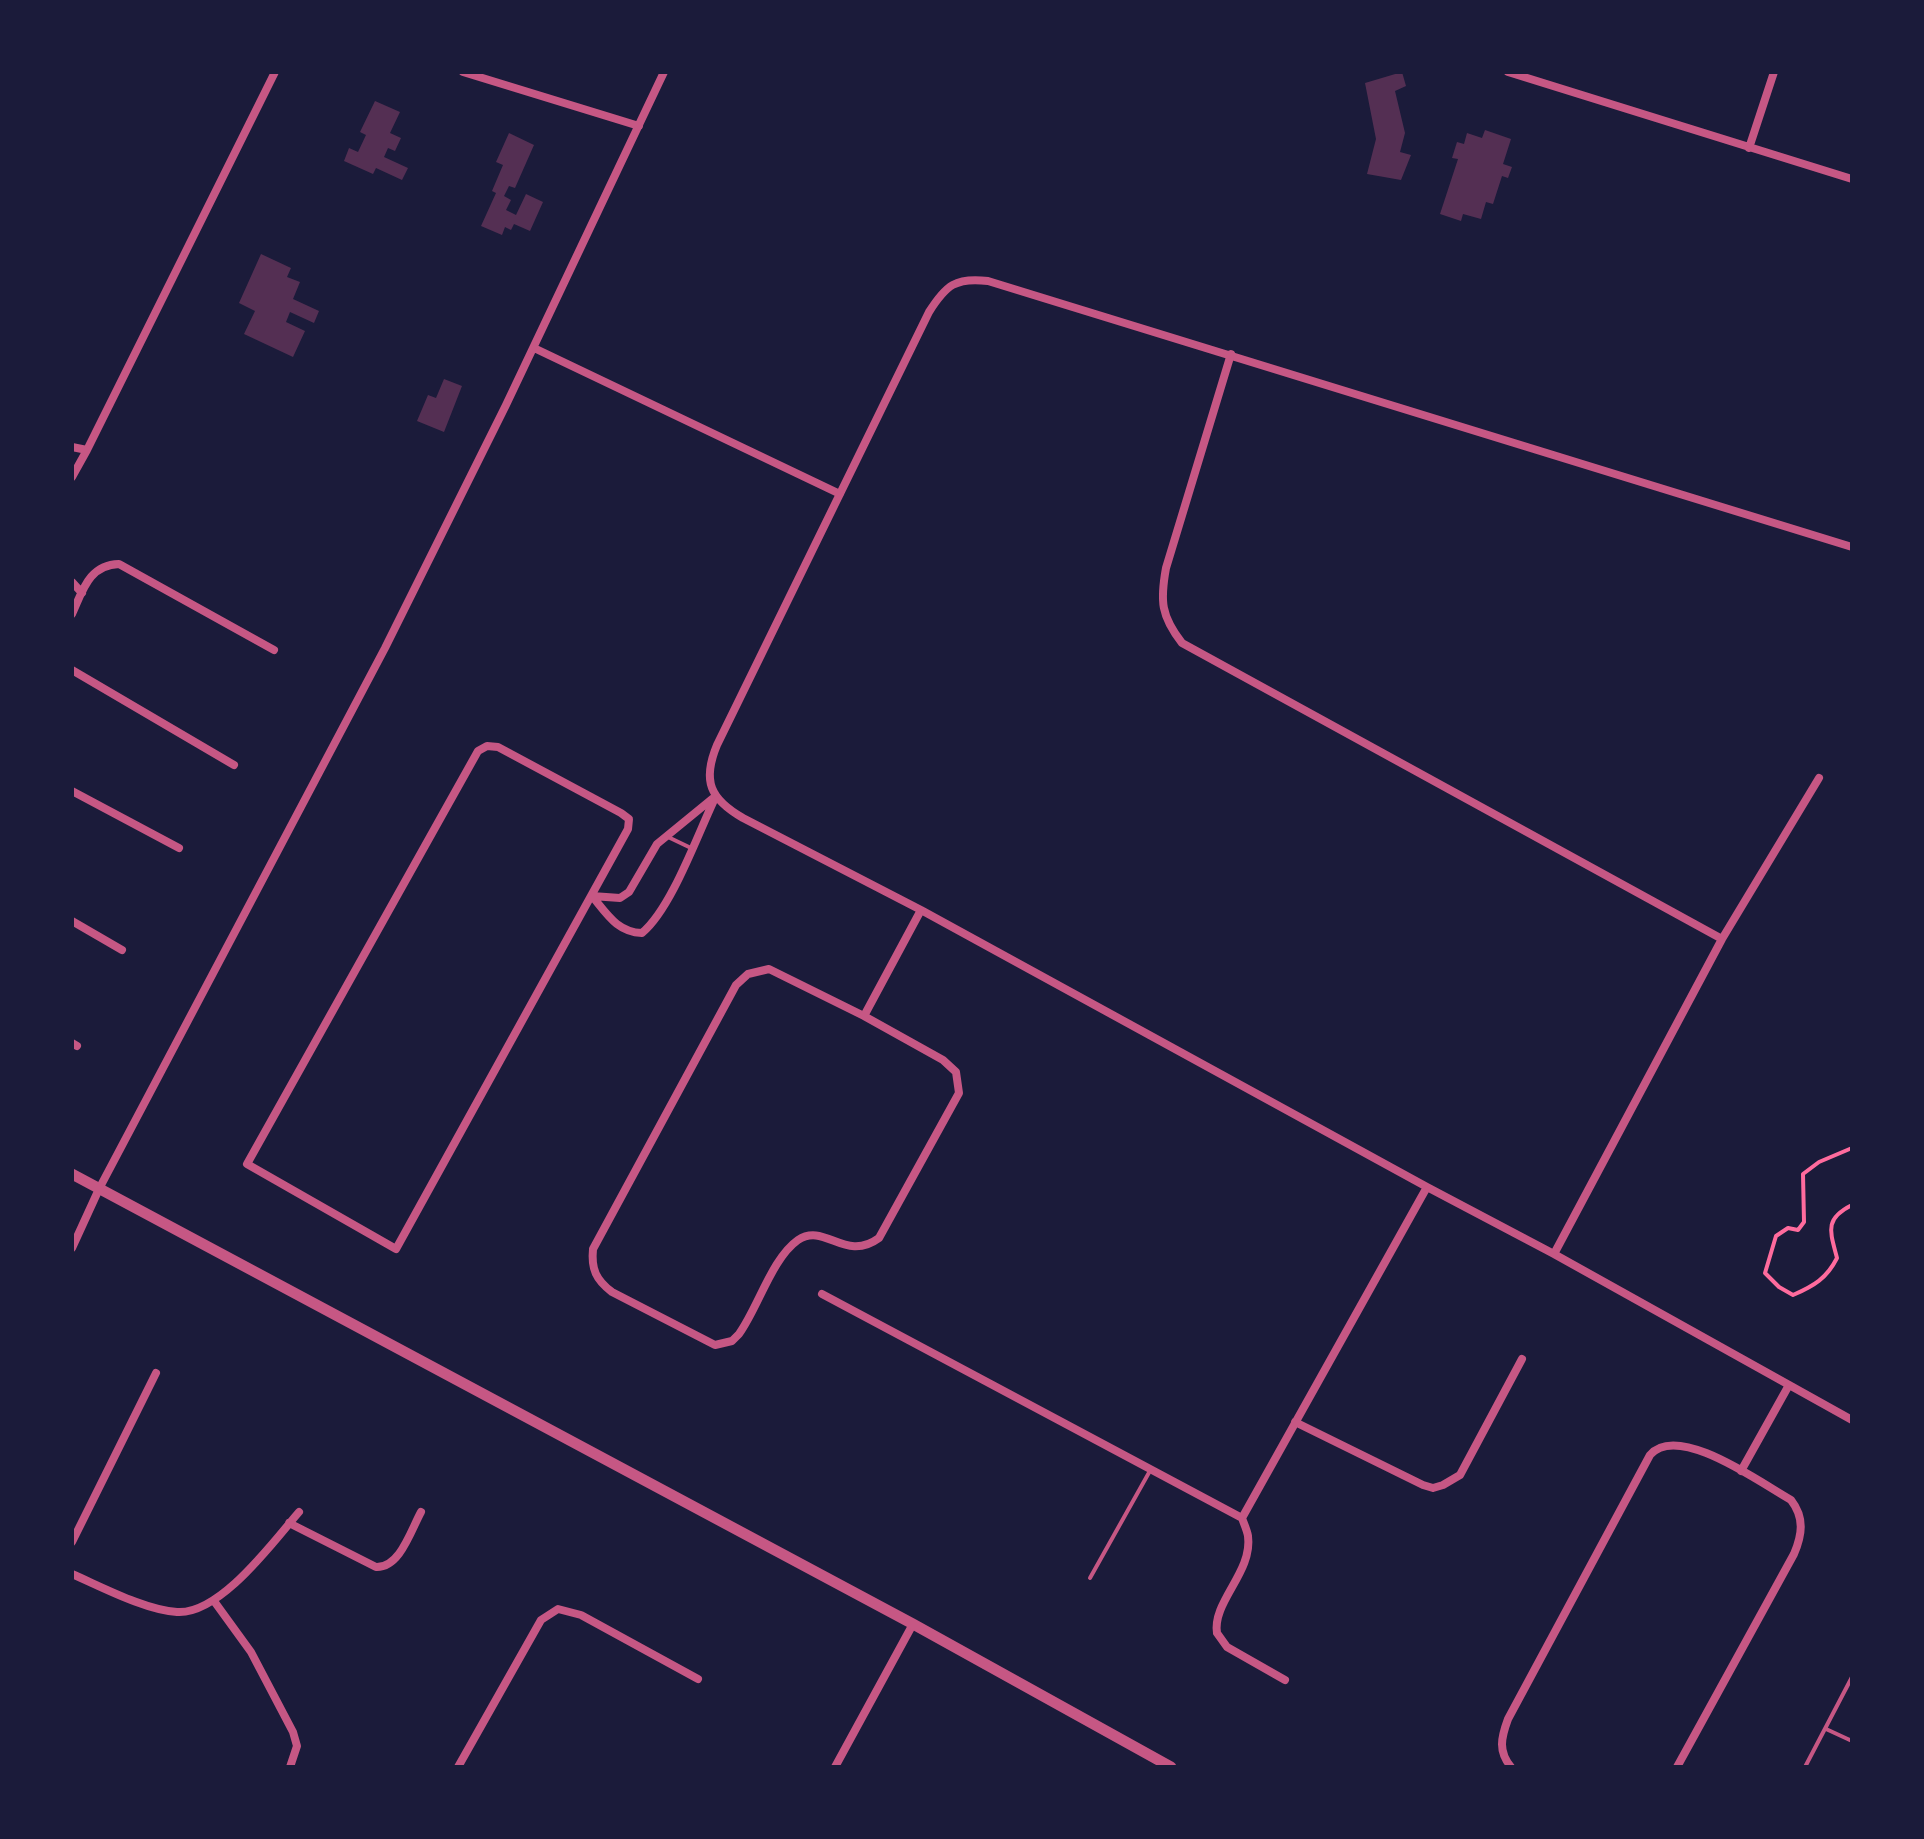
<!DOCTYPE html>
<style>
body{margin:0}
#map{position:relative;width:1924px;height:1839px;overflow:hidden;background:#1b1b3a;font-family:Figtree,sans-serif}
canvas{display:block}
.frame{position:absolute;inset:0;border:74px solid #1b1b3a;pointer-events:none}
</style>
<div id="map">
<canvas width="1924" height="1839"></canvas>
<div class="frame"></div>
</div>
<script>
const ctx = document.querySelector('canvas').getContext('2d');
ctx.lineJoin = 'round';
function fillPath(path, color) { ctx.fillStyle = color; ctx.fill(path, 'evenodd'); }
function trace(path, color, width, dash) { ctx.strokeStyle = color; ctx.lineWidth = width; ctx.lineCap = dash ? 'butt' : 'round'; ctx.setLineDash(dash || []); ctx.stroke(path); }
const building = new Path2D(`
 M1402,72l4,14 -11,5 10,42 -5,19 11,3 -10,25 -34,-6 9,-35 -11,-56z
 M375,101l25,11 -10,21 11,5 -6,13 -7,-3 -4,9 24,11 -6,12 -26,-12 -3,6 -29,-13 5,-13 9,4 8,-17 -6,-3z
 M1485,130l26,9 -8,25 9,3 -4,11 -6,-2 -9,28 -7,-2 -5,17 -18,-5 -2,7 -21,-7 18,-55 -6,-1 5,-16 7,2 3,-11 15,5z
 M509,133l25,12 -19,43 -6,-2 -5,10 7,4 -5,10 10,5 10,-21 17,8 -13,29 -16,-7 -3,6 -6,-3 -3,8 -21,-9 15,-33 -4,-2 11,-26 -7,-3z
 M261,254l30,14 -4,9 13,5 -7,17 26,12 -5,12 -24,-11 -4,10 19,9 -12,26 -49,-23 11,-23 -16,-8z
 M444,379l18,7 -18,46 -27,-11 11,-26 8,3z`);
const path = new Path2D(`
 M1852,1148l-33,14 -16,12 1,48 -6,8 -10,-2 -12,8 -11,37 14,14 14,8c21,-9 34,-17 44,-37 -7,-27 -13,-39 15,-53`);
const service = new Path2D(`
 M668,837l23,11
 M1090,1578l61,-109
 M1826,1729l26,12
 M1805,1767l47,-90`);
const minor = new Path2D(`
 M463,72l176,54
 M1508,72l344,107
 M1749,148l25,-76
 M534,348l306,146
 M1231,354l-65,214c-6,33 -5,48 16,75l540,296
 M72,447l15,3 188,-378
 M72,477l15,-27
 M1852,547l-864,-266c-32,-4 -42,4 -59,31l-212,433c-15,36 -7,54 26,73l178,92 506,277 127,67 298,166
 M72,582l10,11
 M72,614c11,-24 17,-49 47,-50l155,86
 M72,670l162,95
 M487,746l11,1 123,66 8,6 -1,10 -232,420 -149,-85 231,-413z
 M72,791l107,57
 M592,896c15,18 25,36 50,37 30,-25 56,-100 74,-137
 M592,896l28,2 9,-6 28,-48 55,-45
 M72,921l50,29
 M769,969l95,47 79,44 13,12 3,21 -80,145c-34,25 -54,-16 -81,2 -26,18 -40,68 -59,94l-7,7 -17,4 -103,-53c-16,-12 -21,-23 -19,-43l143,-264 12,-11z
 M864,1016l57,-106
 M72,1043l5,3
 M72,1248l27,-59 286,-541 121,-243 158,-333
 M1554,1254l168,-315 97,-161
 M822,1294l420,224 185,-331
 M1295,1422l128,63 10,3 10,-3 17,-10 62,-116
 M1741,1471l48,-86
 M1242,1518c2,6 5,12 6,18 5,36 -36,66 -31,97l10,14 58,33
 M289,1523l87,44c24,1 35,-37 45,-55
 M72,1542l84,-169
 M72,1574c30,13 73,36 105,38 43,3 96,-70 122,-100
 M214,1601l37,51 42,80 4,14 -7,21
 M458,1767l83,-147 17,-11 23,6 117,64
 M835,1767l78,-143
 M1511,1767c-13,-16 -10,-29 -3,-48l142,-264c28,-33 112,29 141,45 14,18 11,35 3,54l-117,213`);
const tertiary = new Path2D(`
 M72,1174l841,450 258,143`);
fillPath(building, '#542f53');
trace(path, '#ff6b9d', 4);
trace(service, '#c65784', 4);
trace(minor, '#c65784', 8);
trace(tertiary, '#c65784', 11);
</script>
